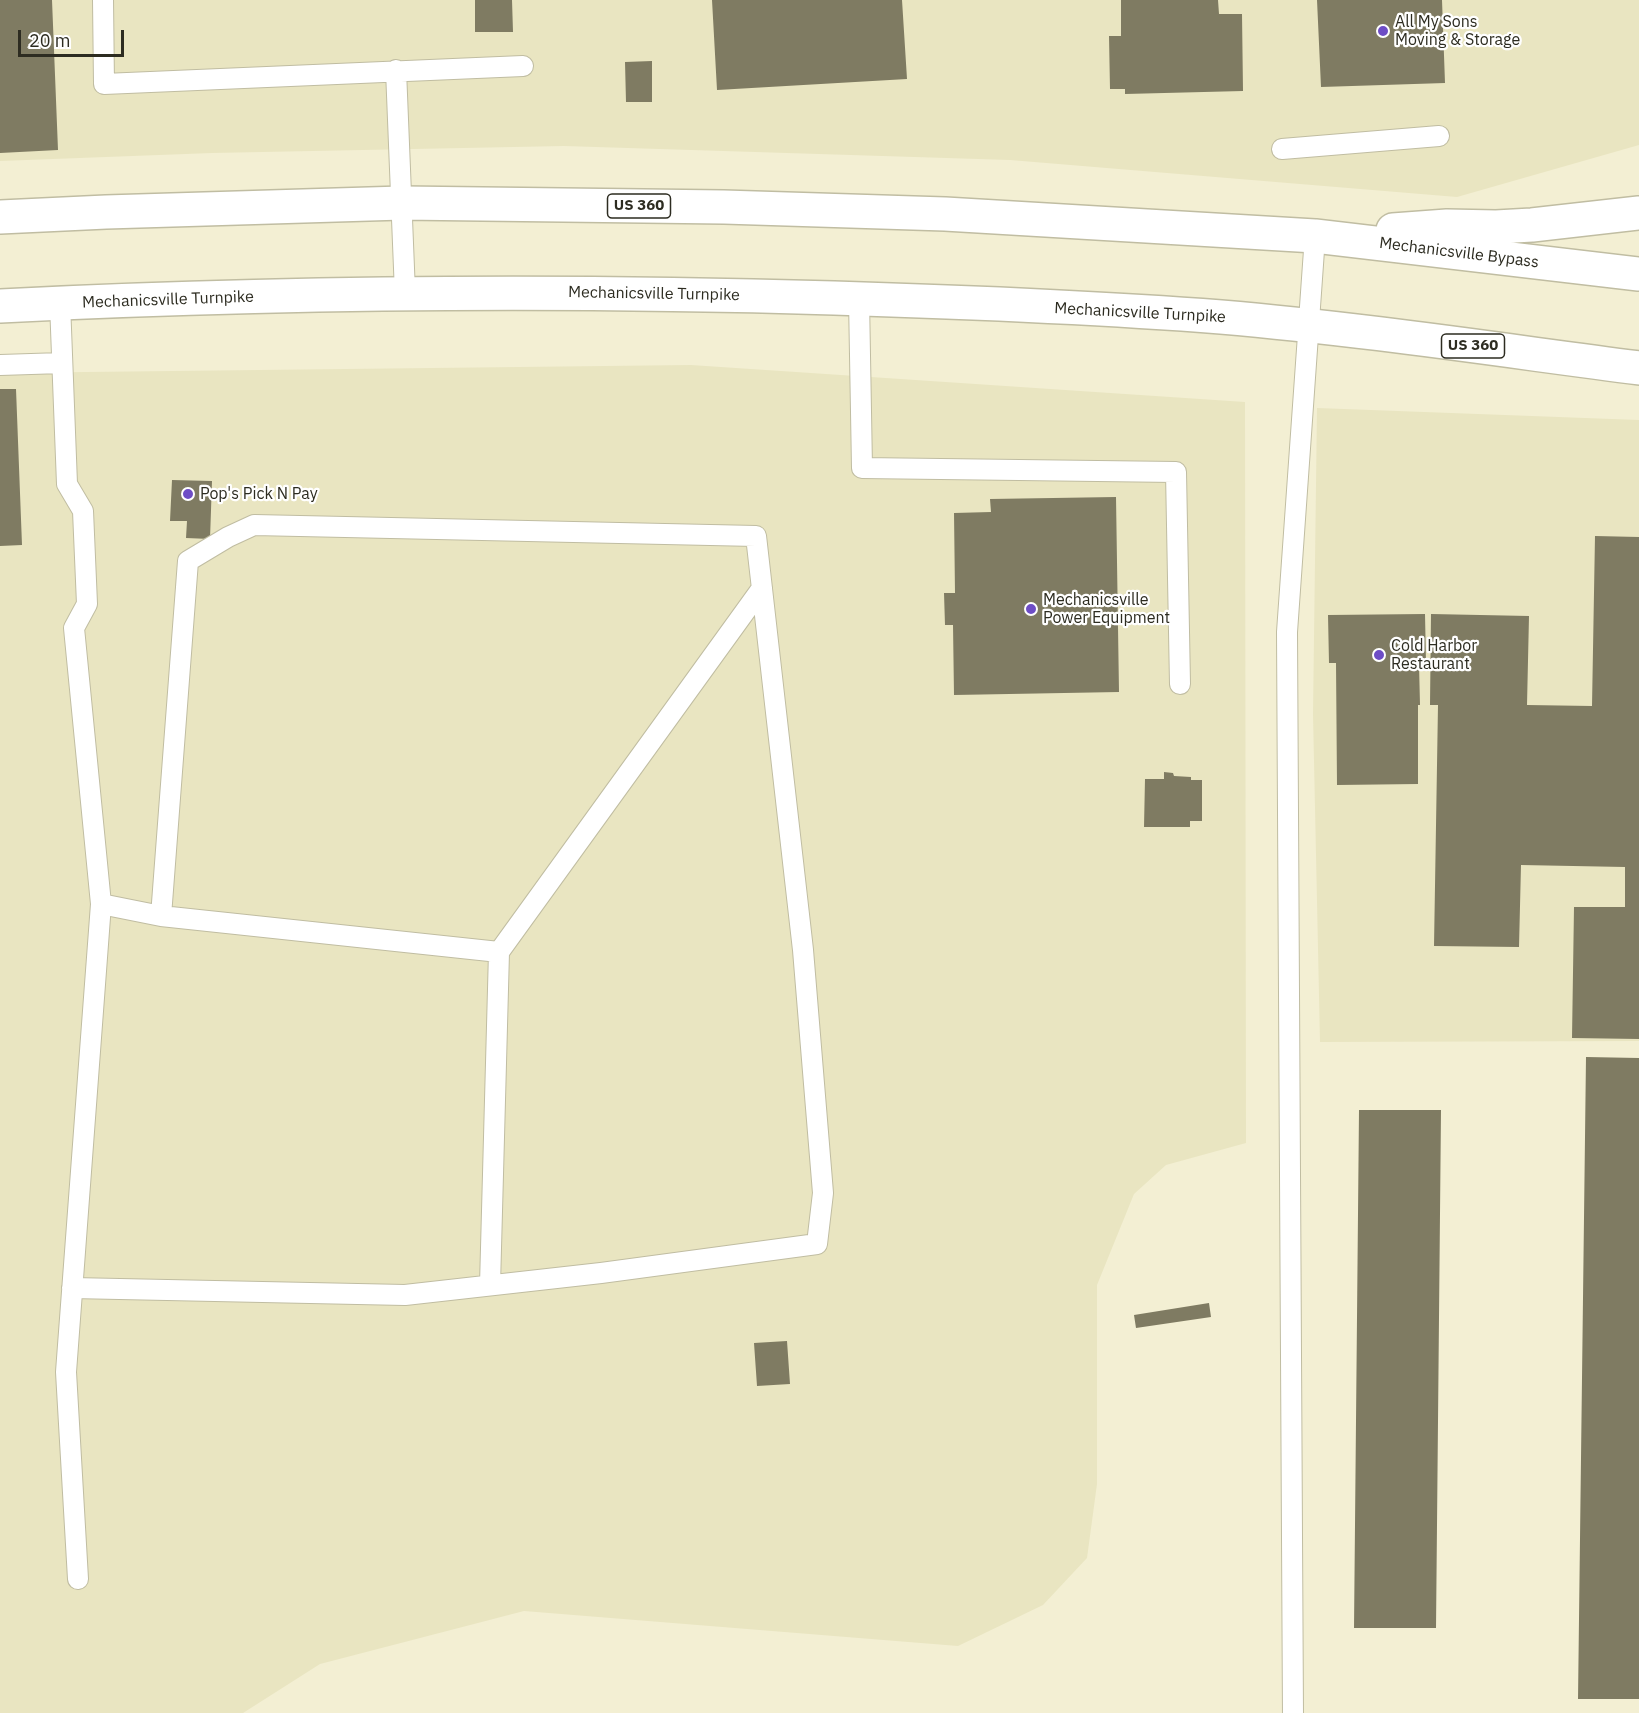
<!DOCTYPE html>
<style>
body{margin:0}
#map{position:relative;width:1639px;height:1713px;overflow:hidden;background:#f3efd3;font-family:"IBM Plex Sans",sans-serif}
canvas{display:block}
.scale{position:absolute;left:18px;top:30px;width:106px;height:27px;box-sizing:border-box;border:3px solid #2d2c21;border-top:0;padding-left:8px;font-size:18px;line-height:21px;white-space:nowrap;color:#2d2c21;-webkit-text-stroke:4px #fff;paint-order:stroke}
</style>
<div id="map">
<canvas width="1639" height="1713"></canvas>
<div class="scale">20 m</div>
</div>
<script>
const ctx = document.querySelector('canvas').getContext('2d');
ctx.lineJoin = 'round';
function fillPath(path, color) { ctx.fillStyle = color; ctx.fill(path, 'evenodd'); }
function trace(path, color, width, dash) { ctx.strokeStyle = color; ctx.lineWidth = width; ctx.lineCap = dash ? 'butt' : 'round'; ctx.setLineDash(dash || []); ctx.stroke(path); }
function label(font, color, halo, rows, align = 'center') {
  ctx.font = font + ' "IBM Plex Sans",sans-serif'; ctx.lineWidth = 4.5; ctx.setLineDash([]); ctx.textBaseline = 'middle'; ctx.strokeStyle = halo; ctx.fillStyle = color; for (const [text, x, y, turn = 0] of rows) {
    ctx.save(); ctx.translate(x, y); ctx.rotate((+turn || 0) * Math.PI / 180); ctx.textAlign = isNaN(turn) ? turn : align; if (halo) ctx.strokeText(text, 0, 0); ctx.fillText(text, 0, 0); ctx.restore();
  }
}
const built = new Path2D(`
 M0,0h1639v145l-182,52 -447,-37 -446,-14 -352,7 -212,8z
 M691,365l554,37 1,741 -80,22 -32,29 -37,91v199l-10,74 -44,47 -85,41 -434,-35 -204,53 -77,49h-243v-1340z
 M1317,408l322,12v621l-319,1 -7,-328z`);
const building = new Path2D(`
 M0,0h52l6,150 -58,3z
 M475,0h37l1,32h-38z
 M712,0h190l5,79 -190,11z
 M1121,0h97l1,14h23l1,77 -118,3v-5h-15l-1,-53h12z
 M1317,0h125l3,83 -124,4z
 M652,61v41h-26l-1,-40z
 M0,389h16l6,156 -22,1z
 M172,480l40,1 -2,58 -24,-1 1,-17h-17z
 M1116,497l3,195 -165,3 -1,-70h-8l-1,-32h11l-1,-80 37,-1 -1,-13z
 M1595,536l44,1v502l-67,-1 2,-131h51v-40l-104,-2 -2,82 -85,-1 4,-241h-8l1,-91 98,2 -2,89 65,1z
 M1425,614l1,49 -7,1 1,41h-2v79l-81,1 -1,-122h-7l-1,-48z
 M1164,772l9,1 1,3 17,1v3h11v41h-12v6h-46l1,-48h19z
 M1586,1057l53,1v641h-61z
 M1359,1110h82l-5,518h-82z
 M1209,1303l2,14 -75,11 -2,-13z
 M787,1341l3,43 -33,2 -3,-43z`);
const service = new Path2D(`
 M103,0l1,84 419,-18
 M396,70l9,223
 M1282,149l157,-13
 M859,299l3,169 314,4 4,212
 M60,303l7,181 16,27 4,93 -13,24 27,276 -35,468 12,207
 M0,365l62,-2
 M161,916l338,36 263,-364
 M490,1285l9,-333
 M72,1288l333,7 196,-22 216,-29 6,-51 -20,-243 -47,-414 -502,-11 -26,12 -40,24 -27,355 -60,-12
 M1293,1713l-6,-1081 28,-396`);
const trunk = new Path2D(`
 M0,217l106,-5 296,-9 322,4 221,7 370,22 324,38
 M1393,230l54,-4 49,1 36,-2 107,-12
 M0,306c278,-14 556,-16 834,-8 129,4 258,9 387,19 140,12 279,33 418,51`);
const markers = [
 [1383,31,6,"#6e4dc6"],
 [188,494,6,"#6e4dc6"],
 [1031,609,6,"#6e4dc6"],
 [1379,655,6,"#6e4dc6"]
];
const shields = [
 [639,206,63],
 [1473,346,63]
];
const shieldNames = [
 ["US 360",639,206],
 ["US 360",1473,346]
];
const poiNames = [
 ["All My Sons",1395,22],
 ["Moving & Storage",1395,40],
 ["Pop's Pick N Pay",200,494],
 ["Mechanicsville",1043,600],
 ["Power Equipment",1043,618],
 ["Cold Harbor",1391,646],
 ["Restaurant",1391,664]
];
const streetNames = [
 ["Mechanicsville Bypass",1459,253,7],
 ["Mechanicsville Turnpike",654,294,1],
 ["Mechanicsville Turnpike",168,300,-2],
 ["Mechanicsville Turnpike",1140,313,3]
];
fillPath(built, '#e9e5c1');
fillPath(building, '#7f7b62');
trace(service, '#c0bda2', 22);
trace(trunk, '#c0bda2', 36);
trace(service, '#fff', 20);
trace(trunk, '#fff', 33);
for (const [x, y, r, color] of markers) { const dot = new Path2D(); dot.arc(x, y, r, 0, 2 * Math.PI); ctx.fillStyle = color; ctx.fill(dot); trace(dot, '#fff', 2); }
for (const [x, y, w] of shields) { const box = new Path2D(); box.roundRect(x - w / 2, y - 12, w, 24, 4.5); ctx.fillStyle = '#fff'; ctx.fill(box); trace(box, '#2d2c21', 1.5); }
label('bold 15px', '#2d2c21', null, shieldNames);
label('16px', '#2d2c21', '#fff', poiNames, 'left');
label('16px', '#2d2c21', '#fff', streetNames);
</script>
